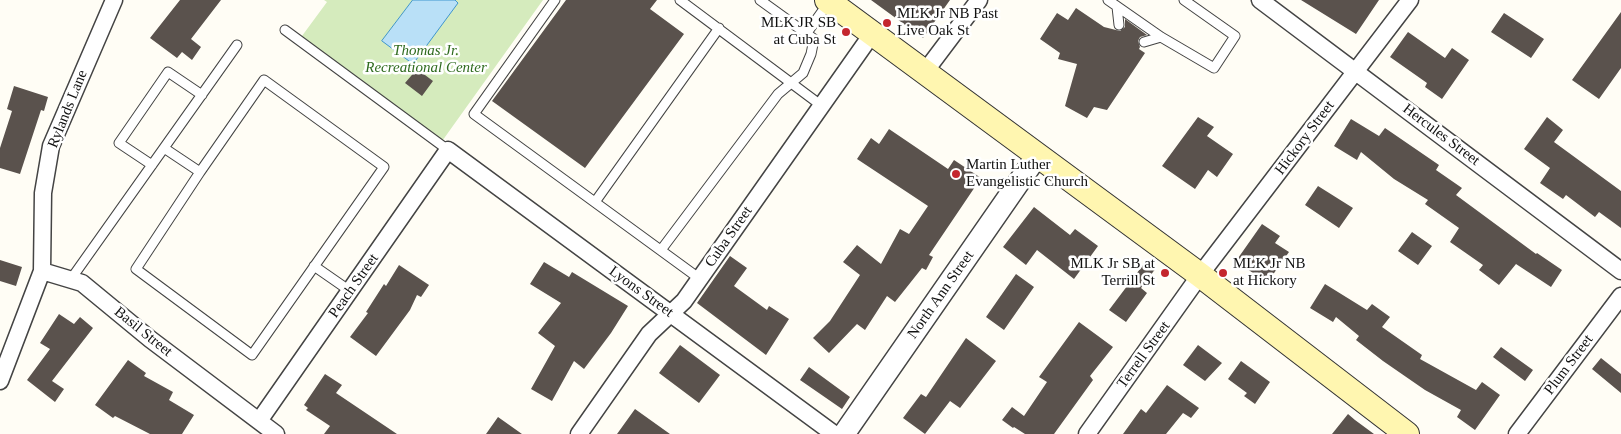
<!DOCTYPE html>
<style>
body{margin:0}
canvas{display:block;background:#fffdf5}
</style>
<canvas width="1621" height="434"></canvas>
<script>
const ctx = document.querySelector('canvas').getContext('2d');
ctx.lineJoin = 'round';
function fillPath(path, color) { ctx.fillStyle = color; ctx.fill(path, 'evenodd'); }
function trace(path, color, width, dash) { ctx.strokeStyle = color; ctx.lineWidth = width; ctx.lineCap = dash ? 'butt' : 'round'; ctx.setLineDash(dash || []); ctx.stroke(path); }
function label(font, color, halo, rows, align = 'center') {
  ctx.font = font + ' "Times New Roman",serif'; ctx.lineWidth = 5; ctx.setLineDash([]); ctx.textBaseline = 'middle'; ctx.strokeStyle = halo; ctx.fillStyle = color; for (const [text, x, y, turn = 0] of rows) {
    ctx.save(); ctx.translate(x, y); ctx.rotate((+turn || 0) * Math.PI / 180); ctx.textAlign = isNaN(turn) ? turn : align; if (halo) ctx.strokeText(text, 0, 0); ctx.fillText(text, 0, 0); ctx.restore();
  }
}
const green = new Path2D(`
 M324,0h219l-103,144 -141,-104 28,-38z`);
const water = new Path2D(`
 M413,0h42l3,3 -45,61 -31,-23z`);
const building = new Path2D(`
 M180,0h41l-30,39 10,8 -9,13 -10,-8 -5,6 -27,-20z
 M566,0h91l-7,9 34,25 -99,134 -93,-67z
 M871,0h79l-27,38z
 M1301,0h78l-23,34z
 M1076,8l28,19 16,4 5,-4v-8l22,16 -7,2 -2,4 2,6 -1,2 6,4 -38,57 -13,-3 -7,11 -22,-12 12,-42 -19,-5 2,-6 -20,-14 17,-26 11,7z
 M1621,12v56l-22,31 -27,-19z
 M1504,13l40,26 -13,19 -40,-26z
 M1408,32l37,26 7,-10 17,12 -27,39 -17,-12 2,-4 -37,-26z
 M417,69l16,12 -11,15 -17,-13z
 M14,86l34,11 -4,14 -3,-1 -21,64 -20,-6v-20l12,-37 -5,-2z
 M1198,117l16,10 -7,9 26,18 -16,23 -9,-7 -13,19 -33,-23z
 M1547,117l16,13 -9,12 67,49v37l-22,-16 -4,5 -29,-22 -3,4 -23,-16 10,-15 -26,-19z
 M1351,119l28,17 6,-8 54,37 -3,5 26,18 -6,7 80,59 1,-1 25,17 -11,17 -35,-23 -17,21 -20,-15 4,-5 -33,-23 9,-14 -34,-24 3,-4 -34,-21 -33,-27 -4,8 -23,-14z
 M889,129l59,40 6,-9 27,18 -52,77 4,2 -7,13 -4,-2 -27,34 -8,-6 -22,34 -8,-6 -28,29 -16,-15 17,-17 30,-46 -17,-13 14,-17 24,19 19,-35 9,5 19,-28 -71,-47 14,-21 8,6z
 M1318,186l35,22 -14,20 -34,-23z
 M1034,207l36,28 5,-6 23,17 -24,33 -37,-29 -11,15 -23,-18z
 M1262,224l18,12 -5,7 14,9 -22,31 -31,-22z
 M1412,232l20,14 -14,19 -20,-14z
 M730,256l17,12 -13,18 33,24 2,-4 20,13 -23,36 -69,-52z
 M0,260l22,7 -6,19 -16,-5z
 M1146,261l10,7 -15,20 6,5 -21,29 -17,-12z
 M544,262l25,15 3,-5 56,34 -17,27 -27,36 -10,-8 -22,40 -21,-12 24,-43 -17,-13 23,-30 -31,-19z
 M399,265l30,20 -8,12 -4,-2 -7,15 -34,46 -26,-19 18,-24 -2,-1 18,-28 2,2z
 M1016,274l18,13 -30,43 -18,-13z
 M1325,284l42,26 5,-6 18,13 -8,10 40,28 -2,4 56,31 6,-8 18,13 -25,35 -18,-13 4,-7 -36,-20 -42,-29 -27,-21 3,-4 -23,-19 -3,5 -23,-14z
 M59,314l15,10 6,-7 13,11 -41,53 12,8 -9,13 -28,-22 23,-31 -10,-6z
 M1079,322l34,25 -23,29 3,4 -39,54h-29l-11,-7 -1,1 -11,-8 10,-13 12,9 23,-34 -8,-5z
 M966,338l30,23 -36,47 -10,-7 -25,33 -22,-16 18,-24 5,3z
 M680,345l40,30 -21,28 -40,-30z
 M1198,345l24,18 -17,18 -22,-16z
 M1501,347l32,23 -8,11 -32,-24z
 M1601,358l20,16v19l-29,-24z
 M128,360l18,13 -2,3 29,16 -4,8 25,15 -12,19h-32l-35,-18 -2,2 -18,-13z
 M1241,361l29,21 -15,22 -11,-8 3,-3 -19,-14z
 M809,367l41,30 -8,12 -42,-29z
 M325,374l17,11 -6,8 61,41h-73l6,-8 -24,-16 2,-2 -4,-3z
 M1167,385l32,23 -8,10 -8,-5 -17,21h-43l18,-25 5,4z
 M635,409l35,25h-53z
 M1348,414l7,6 19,14h-42z
 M498,417l24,17h-36z`);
const service = new Path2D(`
 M555,0l-81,114 226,165
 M680,0l142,106
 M1108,0l53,37 53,31 21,-32 -51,-36
 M1117,7l2,18
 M285,30l163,120
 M806,34l23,-32
 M1144,42l17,-5
 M164,148l36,24 -64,97 116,86 132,-188 -120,-87 -64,92
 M152,165l-33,-22 49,-71 34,23
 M595,202l124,-174
 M661,250l117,-156 25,-21 8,-19 3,-15 -54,-39
 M314,266l36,25
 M71,279l166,-234`);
const minor = new Path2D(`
 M1260,0l361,271
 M924,73l55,-73
 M42,271l40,12 68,56 126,95
 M0,381l42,-110 1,-78 8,-47 63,-146
 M259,421l189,-271 386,284
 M579,434l70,-100 35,-33 188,-267
 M1087,434l113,-159 210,-275
 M1517,434l104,-138`);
const tertiary = new Path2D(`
 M844,434l193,-278`);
const secondary = new Path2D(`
 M827,0l373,275 207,159`);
const markers = [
 [887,23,5,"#c4262e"],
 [846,32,5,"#c4262e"],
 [956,174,5,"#c4262e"],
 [1165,273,5,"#c4262e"],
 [1223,273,5,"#c4262e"]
];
const poiNames = [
 ["MLK Jr NB Past",897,14],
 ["Live Oak St",897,31],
 ["MLK JR SB",836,23,"right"],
 ["at Cuba St",836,40,"right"],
 ["Martin Luther",966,165],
 ["Evangelistic Church",966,182],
 ["MLK Jr SB at",1155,264,"right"],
 ["Terrill St",1155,281,"right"],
 ["MLK Jr NB",1233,264],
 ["at Hickory",1233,281]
];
const parkNames = [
 ["Thomas Jr.",426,51],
 ["Recreational Center",426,68]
];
const streetNames = [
 ["Rylands Lane",68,109,-68],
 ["Hercules Street",1441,135,37],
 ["Hickory Street",1305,138,-53],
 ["Cuba Street",729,237,-55],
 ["Peach Street",354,286,-55],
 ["Lyons Street",641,292,36],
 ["North Ann Street",941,295,-55],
 ["Basil Street",143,332,39],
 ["Terrell Street",1144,355,-54],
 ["Plum Street",1569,365,-53]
];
fillPath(green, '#d5ebbd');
fillPath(water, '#b9e0f7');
trace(water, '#3f96cf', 1);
fillPath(building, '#5a524d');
trace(service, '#444', 11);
trace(minor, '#444', 19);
trace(tertiary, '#444', 24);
trace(secondary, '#333', 26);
trace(service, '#fff', 9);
trace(minor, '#fff', 16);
trace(tertiary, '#fff', 21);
trace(secondary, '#fff6b0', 24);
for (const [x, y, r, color] of markers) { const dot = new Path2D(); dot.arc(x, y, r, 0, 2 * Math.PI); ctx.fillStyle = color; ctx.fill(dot); trace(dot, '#fff', 2); }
label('15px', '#111', '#fff', poiNames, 'left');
label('italic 15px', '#2f6b1f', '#fff', parkNames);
label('15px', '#111', '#fff', streetNames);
</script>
